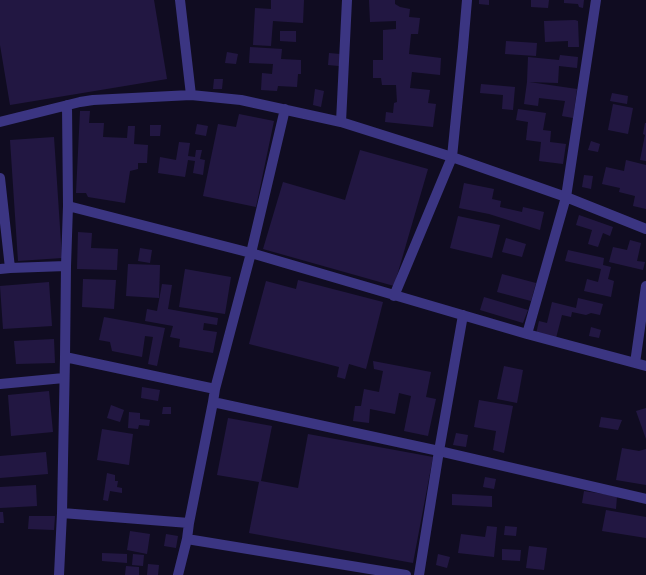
<!DOCTYPE html>
<style>
body{margin:0}
canvas{display:block;background:#100c21}
</style>
<canvas width="646" height="575"></canvas>
<script>
const ctx = document.querySelector('canvas').getContext('2d');
ctx.lineJoin = 'round';
function fillPath(path, color) { ctx.fillStyle = color; ctx.fill(path, 'evenodd'); }
function trace(path, color, width, dash) { ctx.strokeStyle = color; ctx.lineWidth = width; ctx.lineCap = dash ? 'butt' : 'round'; ctx.setLineDash(dash || []); ctx.stroke(path); }
const building = new Path2D(`
 M0,0h154l13,79 -157,26 -10,-60z
 M271,0h33l-1,23 -30,-2 -2,25 -18,-1 2,-37 16,1z
 M369,0h26v4l5,3 10,2 -1,8 11,1 -2,16h-7l-2,20 32,4 -1,17 -28,-3 -2,16 20,2 -2,13 8,1 -3,23 -48,-5 1,-10 7,1 1,-10 3,-1 -1,-17h-14l-1,-7h-8v-18h10v-30l13,-1v-8l-26,1z
 M479,0h10v5l-10,-1z
 M531,0h18l-1,8 -17,-1z
 M564,0h20l-1,8 -4,-1 -1,-3 -14,-1z
 M575,20l3,1 1,26h-11v-6l-23,1 -1,-21z
 M280,31h16v11l-16,-1z
 M506,41l31,2 -1,13 -31,-2z
 M250,47l32,2 -1,10 20,1v14h-3l-1,13 -19,-1 -1,5 -16,-1 1,-17 10,1 1,-10 -24,-1z
 M227,52l11,2 -2,10 -11,-1z
 M329,53l11,1 -1,12 -11,-1z
 M560,55l18,2 -1,11 -18,-2 -1,17 -29,-1 48,7 -4,29 -11,-2 3,-15 -26,-3 -1,8 -14,-2 3,-22 1,-25 31,3z
 M214,79h9l-1,10h-9z
 M481,84l34,3 -2,23 -11,-1 1,-14 -23,-2z
 M315,89l9,2 -3,16 -8,-2z
 M612,93l16,3 -1,8 -17,-3z
 M613,104l20,4 -5,26 -20,-4z
 M518,109l28,4 -3,17 8,1 -1,11 16,2 -3,20 -24,-3 2,-19 -15,-2 2,-18 -12,-2z
 M80,111h10l-1,12h15l-1,14 24,1 1,-12h7l-1,18 14,1 -1,18h-9v6l-8,2 -5,32 -37,-6 -2,-4h-10z
 M239,114l35,7 -18,86 -53,-11 15,-72 18,3z
 M645,123h1v38l-6,-1 5,-25 -2,-1z
 M197,124l11,2 -2,10 -11,-2z
 M150,125h11l-1,11h-10z
 M54,137l8,121 -44,3 -8,-121z
 M591,141l9,3 -2,8 -10,-2z
 M179,142l11,1 -2,13 7,1 1,-7h6l-2,9 5,1 -2,15 -10,-2 2,-12 -7,-1 -3,17 -27,-4 2,-16 16,3z
 M360,150l68,19 -34,117 -131,-37 20,-67 62,18z
 M626,160l20,5v44l-13,-3 2,-10 -16,-4 1,-4 -18,-4 4,-17 18,4z
 M584,175l9,1 -2,13 -9,-2z
 M464,183l30,6 -2,10 9,2 -1,6 22,5 1,-5 21,5 -4,18 -51,-16 -30,-6z
 M579,215l34,12 -3,9 -7,-3 -5,14 -10,-3 4,-14 -16,-5z
 M458,216l42,9 -8,33 -42,-10z
 M78,232l14,1 -1,15 27,1 -1,21 -40,-1z
 M506,238l20,6 -4,13 -20,-5z
 M630,240l11,3 -4,18 8,1 -2,8 -34,-8 4,-15 14,3z
 M140,248l12,2 -2,13 -12,-2z
 M568,250l36,8 -1,7 8,2 -3,12 6,2 -3,16 -27,-6 3,-12 11,3 3,-13 -36,-8z
 M128,264l32,1 -1,33 -33,-2z
 M185,269l46,8 -6,37 -46,-7z
 M502,274l34,9 -5,18 -34,-9z
 M83,279l33,1 -2,29 -32,-2z
 M298,280l85,22 -17,67 -17,-5 -4,15 -8,-2 2,-10 -90,-23 17,-63 30,8z
 M49,282l3,44 -49,3 -3,-43z
 M162,284l10,1 -4,24 50,9 -1,7 -13,-2 -1,7 14,2 -4,21 -34,-6 1,-8 -10,-2 3,-11 -28,-5 2,-12 10,2z
 M484,297l44,13 -5,13 -43,-13z
 M578,298l25,6 -3,11 -9,-2 -5,2 -14,-3 -1,5 -9,-2 -6,23 -20,-4 3,-13 8,2 5,-21 24,6z
 M104,317l61,11 -8,38 -9,-2 5,-27 -8,-1 -3,21 -30,-6 -2,-9 -11,-2z
 M591,327l10,3 -2,8 -10,-2z
 M54,339l1,24 -39,1 -2,-23z
 M373,361l58,11 -5,25 10,2 -8,37 -24,-5 7,-35 -12,-3 -4,21 -25,-5 -1,14 -16,-2 2,-15h6l3,-17 15,3 4,-21 -9,-2z
 M504,366l19,4 -6,33 -20,-4z
 M142,387l18,3 -2,11 -17,-3z
 M49,391l4,41 -42,4 -3,-41z
 M479,400l34,6 -9,47 -11,-3 3,-19 -22,-4z
 M111,405l13,5 -4,12 -13,-4z
 M163,407h8v7h-9z
 M646,408v31l-10,-28z
 M129,412l11,1v6l10,1 -1,6 -10,-1 -1,4 -10,-1z
 M601,417l21,3 -4,10 -19,-3z
 M228,418l44,8 -11,55 37,7 10,-54 125,23 -20,106 -164,-30 10,-51 -42,-7z
 M102,429l31,5 -4,31 -32,-5z
 M456,433l12,2 -2,12 -13,-2z
 M622,448l17,3 7,-2v36l-30,-5z
 M46,452l2,22 -48,4v-22z
 M107,473l8,2v6h3l-1,6 5,1v5l-12,-2 -2,10 -5,-1z
 M485,477l11,2 -2,10 -11,-2z
 M36,485l1,21 -37,2v-21z
 M584,491l33,5 -1,13 -34,-6z
 M452,494l40,2v11l-40,-2z
 M606,510l40,7v21l-44,-7z
 M0,512h3l1,11h-4z
 M29,516h26l-1,14 -26,-1z
 M487,526l10,1 -3,30 -36,-4 3,-19 24,3z
 M505,526l12,1 -1,9 -12,-1z
 M130,531l20,3 -3,20 -20,-4z
 M166,534l12,2 -2,12 -12,-2z
 M529,546l18,2 -3,22 -18,-2z
 M502,549l19,1 -1,11 -18,-1z
 M102,553l25,1v9l-25,-2z
 M133,554l11,1 -1,11 -11,-1z
 M438,554l12,3 -3,11 -11,-3z
 M148,564l11,1 -1,10h-11z
 M126,566l13,1v8h-14z`);
const street = new Path2D(`
 M180,0l11,95
 M0,122l80,-20 13,-2 98,-5 50,5 100,22 111,35 114,40 80,32
 M341,122l6,-122
 M0,178l10,90
 M68,206l183,47 276,81 119,32
 M0,269l10,-1 56,-2
 M394,296l58,-139 11,-110 4,-47
 M527,334l39,-137 30,-197
 M65,357l150,32
 M635,363l11,-77
 M0,384l64,-6
 M213,402l226,49 207,48
 M62,513l127,10
 M187,539l219,36
 M59,575l3,-62 3,-156 1,-91 2,-60 -1,-101
 M178,575l9,-36 2,-16 24,-121 2,-13 36,-136 34,-144
 M419,575l20,-124 24,-136`);
fillPath(building, '#221742');
trace(street, '#3b3582', 10);
</script>
